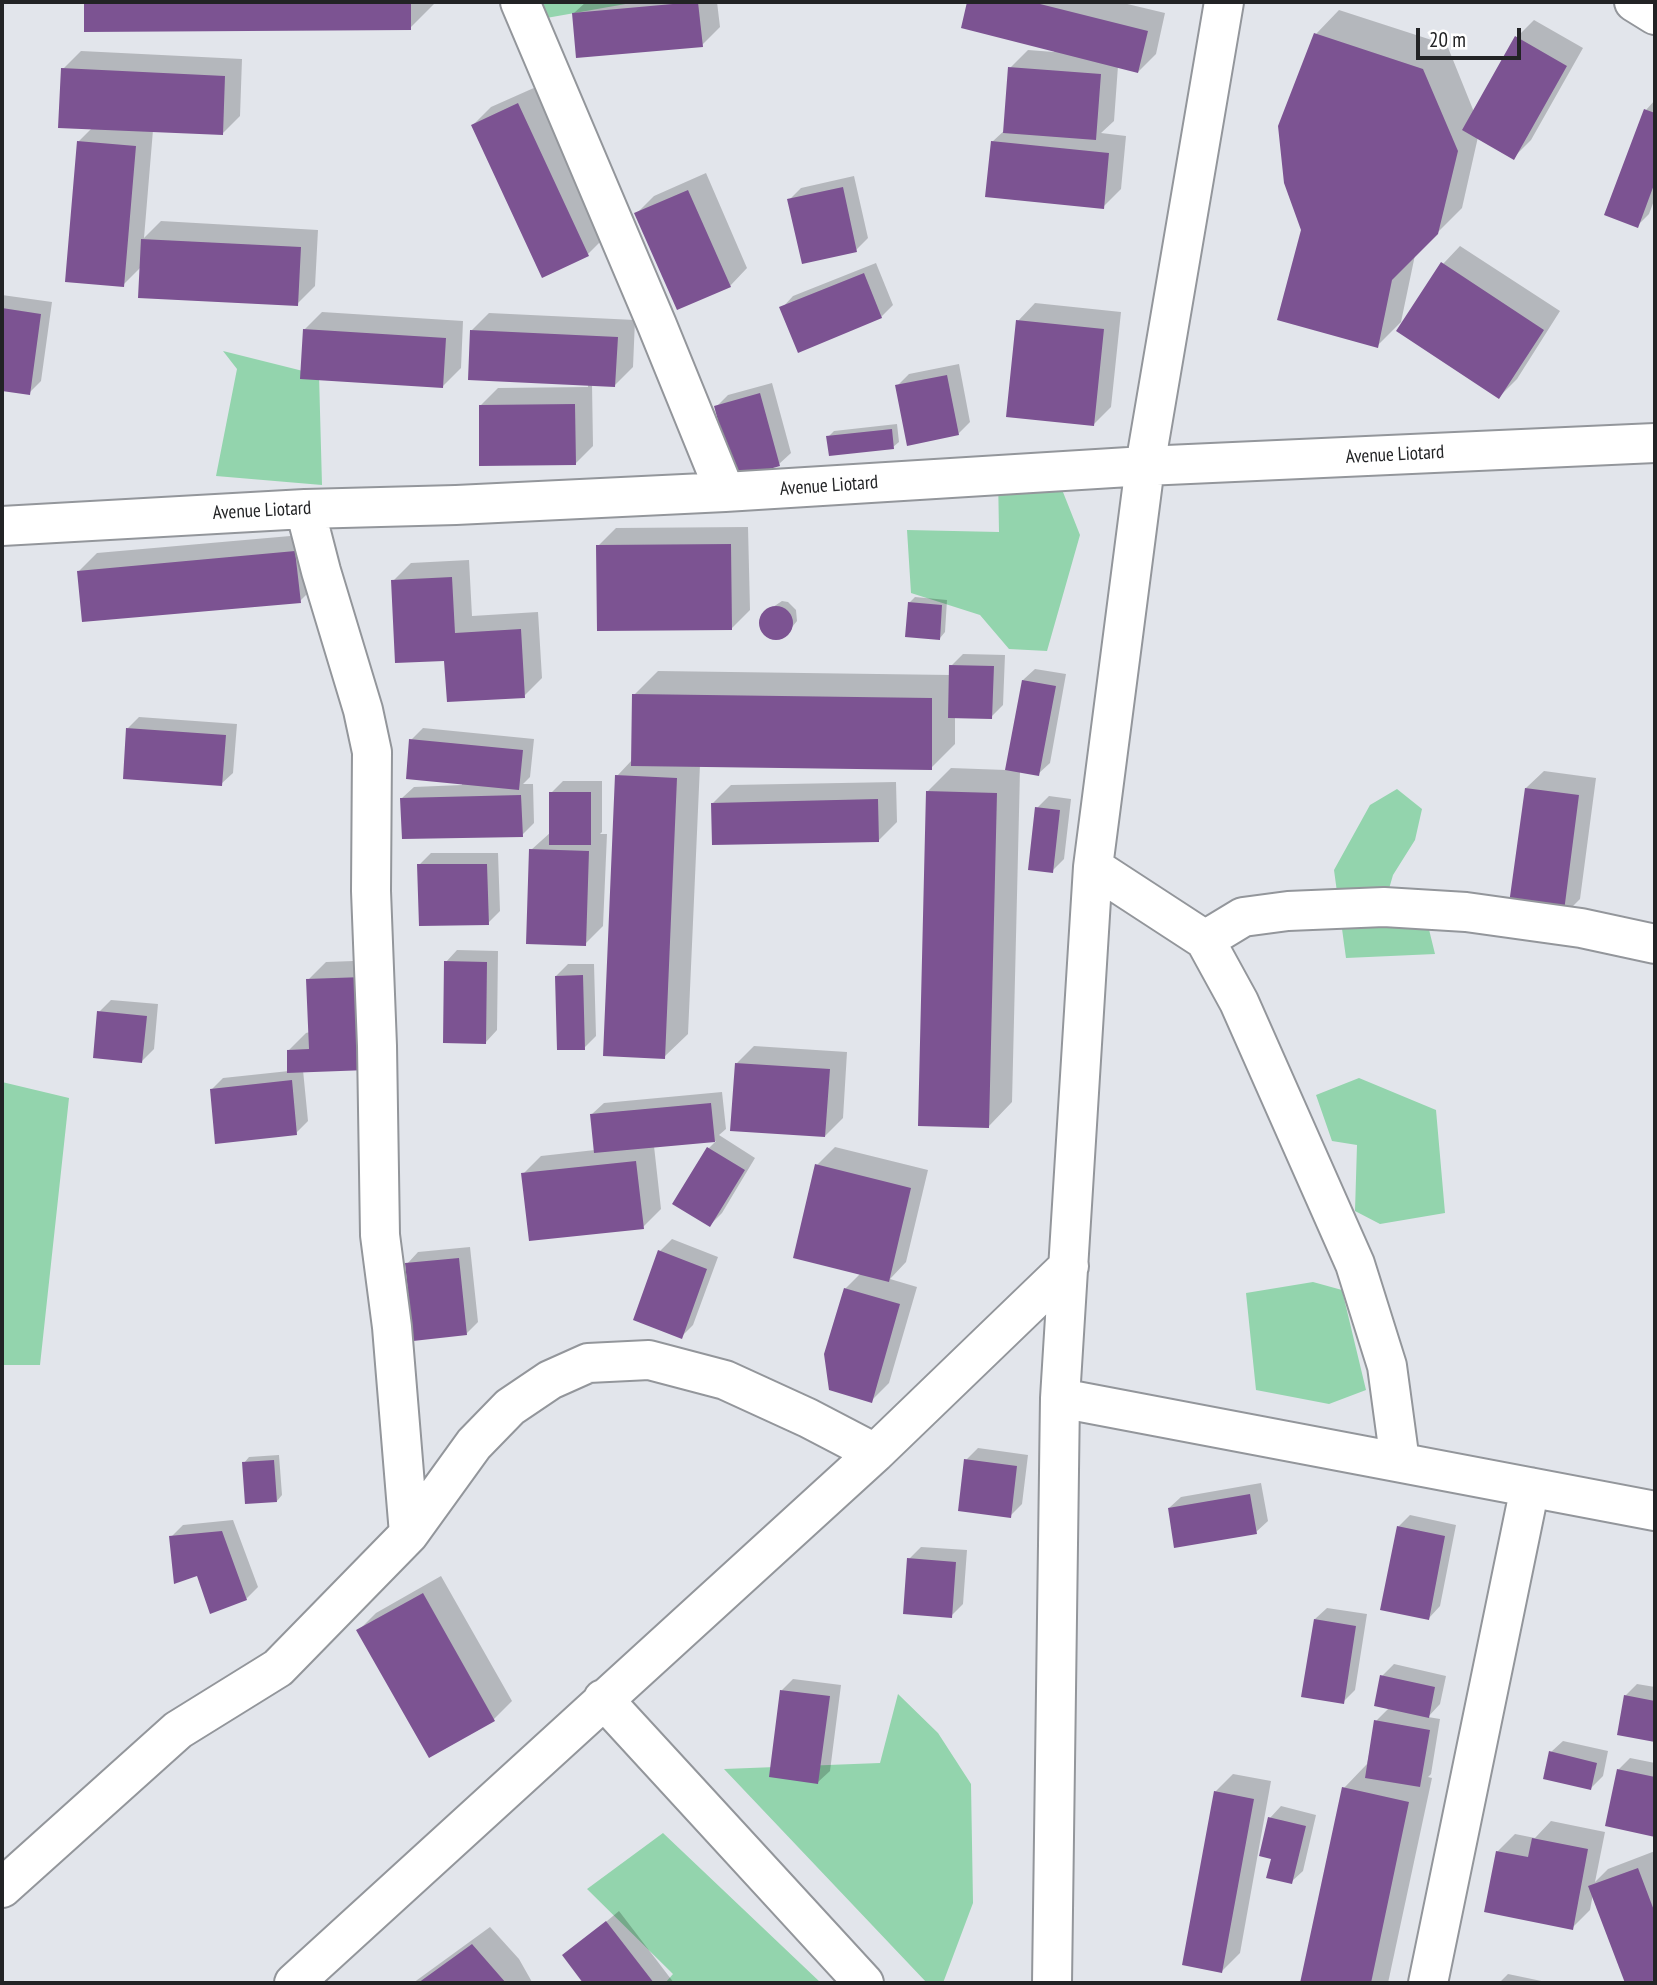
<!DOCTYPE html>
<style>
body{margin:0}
#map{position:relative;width:1657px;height:1985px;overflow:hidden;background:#e2e5eb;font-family:"PT Sans Narrow",sans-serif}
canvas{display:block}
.frame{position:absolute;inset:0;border:4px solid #222325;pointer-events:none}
.scale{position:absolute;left:1416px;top:28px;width:105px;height:32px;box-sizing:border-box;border:4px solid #222325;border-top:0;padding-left:9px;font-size:21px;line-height:24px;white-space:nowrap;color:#222325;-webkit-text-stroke:5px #fff;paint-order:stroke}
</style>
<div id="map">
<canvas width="1657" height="1985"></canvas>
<div class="frame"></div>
<div class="scale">20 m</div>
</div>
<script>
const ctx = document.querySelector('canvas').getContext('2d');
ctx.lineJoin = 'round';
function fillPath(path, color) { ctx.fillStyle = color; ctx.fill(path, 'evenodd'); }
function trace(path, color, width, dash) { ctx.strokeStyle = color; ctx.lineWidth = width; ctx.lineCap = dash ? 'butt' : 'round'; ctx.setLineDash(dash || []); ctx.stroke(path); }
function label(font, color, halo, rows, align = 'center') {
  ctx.font = font + ' "PT Sans Narrow",sans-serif'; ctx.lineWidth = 7; ctx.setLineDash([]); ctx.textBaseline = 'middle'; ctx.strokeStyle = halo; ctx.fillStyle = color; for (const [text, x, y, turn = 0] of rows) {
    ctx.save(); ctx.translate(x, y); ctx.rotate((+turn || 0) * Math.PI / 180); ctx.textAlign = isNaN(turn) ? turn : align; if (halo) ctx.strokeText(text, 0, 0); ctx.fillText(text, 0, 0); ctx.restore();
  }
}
const green = new Path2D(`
 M525,2h112l-102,18z
 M223,351l96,24 3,110 -106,-9 21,-107z
 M998,475l61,7 21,53 -33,116 -38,-2 -29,-34 -69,-22 -4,-63 92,2z
 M1397,789l25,20 -7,31 -22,35 -9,31 40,3 11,45 -89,4 -12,-88 36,-65z
 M1359,1078l77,32 9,103 -65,11 -25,-13 2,-66 -25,-4 -16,-46z
 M2,1082l67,16 -29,267h-38z
 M1313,1282l29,8 24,100 -37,14 -73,-14 -10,-97z
 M898,1694l40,39 33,51 2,119 -30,80h-16l-203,-214 156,-6z
 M663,1833l158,150h-156l8,-9 -86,-85z`);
const shadow = new Path2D(`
 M85,2h349v2l-24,24 -324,2z
 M586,2h131l3,25 -18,18 -128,-32z
 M969,2h150l46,11 -9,41 -18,18 -20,-6 -4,55 -13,12 25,3 -5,53 -18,18 -111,-65 14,-13 4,-61 18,-18 26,2 1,-2 -92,-24z
 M1339,10l108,35 27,67 42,-74 18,-18 49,28 -52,92 -18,18 -35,-21 -16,71 -47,47 -14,67 -24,24 -74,-116 13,-196z
 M81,51l161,8 -2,57 -18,18 -69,-4 -9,108 17,-17 157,9 -3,56 -18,18 -156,-37 -18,18 -45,-143 14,-14 -29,-59z
 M536,87l70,149 -18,18 -115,-129 18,-18z
 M1655,100v98l-6,16 -12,12 9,-116z
 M706,173l41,95 -17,18 -94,-72 18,-18z
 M854,176l14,62 -12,12 -67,-50 12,-12z
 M1460,246l100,65 -43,68 -18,18 -56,-133z
 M876,263l17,42 -12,12 -99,-9 11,-12z
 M2,295l50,7 -11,79 -12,12 -27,-4z
 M1035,303l86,9 -10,95 -17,17 -76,-103z
 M322,312l141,9 -2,47 -18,18 -139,-56z
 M489,313l146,7 -2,47 -18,18 -23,-1 1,62 -18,18 -95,-58 18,-18 90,-1v-3l-117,-53z
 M959,364l11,58 -12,12 -61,-48 12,-12z
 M772,383l19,70 -12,11 -63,-57 12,-12z
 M897,424l2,18 -6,5 -65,-10 6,-6z
 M748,527l2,83 -18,18 -134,-82 18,-18z
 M313,534l5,49 -18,18 -221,-30 18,-18z
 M469,560l3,56 66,-4 4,66 -18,18 -78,-37 -53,-78 18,-18z
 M915,597l32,3 -2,32 -5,6 -31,-35z
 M782,601l6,1 8,8 1,11 -9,11 -10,6 -11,-3 -6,-9 3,-13z
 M963,654l42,1 -2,50 -12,12 -36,-1v28l-24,24 -231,-3 -12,269 -24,23 -47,-281 16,-17 1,-64 24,-24 293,4v-9z
 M1035,669l31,5 -16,89 -12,11 -18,-3 -8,331 -23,24 -62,-334 24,-24 55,2 17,-90z
 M139,717l98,7 -4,49 -12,11 -94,-55z
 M423,728l111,11 -4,38 -7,7h10l1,39 -12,12 -120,-37 12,-11 48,-2v-2l-51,-43z
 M1544,771l52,7 -16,121 -18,18 -36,-129z
 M563,781h39v51l-2,2h7l-4,92 -18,18 -54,-94 20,-18v-39z
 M896,782l1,40 -18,18 -166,-37 18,-18z
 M1049,796l22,3 -7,60 -12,12 -15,-63z
 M431,853h67l2,58 -12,12 -69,-58z
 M457,950l41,1 -1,79 -11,12 -40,-80z
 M381,960l-78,110 5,51 -12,12 -85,-43 12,-12 66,-7 -1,-20 18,-18 4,-1 -2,-52 18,-18z
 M568,964h26l2,72 -12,12 -28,-72z
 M111,1000l47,4 -4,45 -12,12 -43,-49z
 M754,1046l93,6 -4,66 -18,18 -89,-72z
 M722,1092l4,37 -7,6 36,23 -33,55 -12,12 -35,-22 34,-55 7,-7 -62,5 7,63 -18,18 -120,-53 18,-18 54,-6 -3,-36 12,-11z
 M835,1147l93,23 -22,92 -16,17 27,8 -28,96 -18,18 -26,-112 16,-16 -44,-108z
 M672,1239l46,18 -25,68 -12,12 -21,-86z
 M470,1247l8,75 -12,12 -59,-70 11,-12z
 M978,1448l50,7 -6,49 -12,12 -44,-56z
 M279,1455l3,40 -5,6 -33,-38 5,-6z
 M1261,1483l7,38 -12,11 -87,-24 12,-11z
 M1410,1515l46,10 -16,81 -11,12 -31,-91z
 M233,1520l25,67 -12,12 -48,-26 -27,-36 12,-12z
 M921,1547l46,3 -4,54 -12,12 -42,-57z
 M441,1576l71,125 -18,18 -64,37 -72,-125 18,-18z
 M1327,1608l40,6 -12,76 -12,12 -28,-83z
 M1394,1664l52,12 -6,28 -12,13 12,2 -9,55 -3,3 4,1 -44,205h-86l42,-195 23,-24 9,-43 14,-14 -8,-31z
 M793,1679l48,6 -11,86 -12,11 -36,-92z
 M1637,1684l18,3v54l-36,-7 6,-38z
 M1563,1741l45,10 -5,25 -12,12 -40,-36z
 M1630,1758l25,5v72l-48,-11 11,-54z
 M1233,1774l38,7 -31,172 -18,18 -7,-179z
 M1281,1806l35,9 -13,56 -12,11 -18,-24 -3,-40z
 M1551,1821l54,11 -10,50 13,-13 47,-18v127l-13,5h-15l-34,-89 -3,16 -18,18 -75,-76 18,-18 20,4z
 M619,1911l55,72h-89l-20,-27z
 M490,1927l29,32 13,23 -1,1h-118z
 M1508,1974l43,9h-52z`);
const building = new Path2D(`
 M84,2h327v28l-327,2z
 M695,2h3l5,45 -127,11 -4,-45z
 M967,2h65l116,29 -10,42 -177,-45z
 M1314,33l109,36 35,82 -20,83 -46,46 -14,68 -101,-28 24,-90 -17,-47 -6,-57z
 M1515,36l52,30 -53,94 -52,-30z
 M1008,67l93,7 -5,66 -93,-7z
 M61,68l164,8 -2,59 -165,-7z
 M518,103l71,153 -47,22 -71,-153z
 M1644,109l11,4v69l-17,46 -34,-13z
 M77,141l59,5 -12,141 -59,-5z
 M991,141l118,12 -5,56 -119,-12z
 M843,187l14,65 -55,12 -15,-65z
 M688,190l43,97 -54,23 -43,-97z
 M141,239l160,8 -3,59 -160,-8z
 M1441,262l103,68 -45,69 -103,-68z
 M864,273l18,45 -84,35 -19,-46z
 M2,308l39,6 -11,81 -28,-4z
 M1016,320l88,9 -10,97 -88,-9z
 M303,329l143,9 -3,50 -143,-9z
 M470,330l148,7 -3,50 -147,-7z
 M947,375l12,60 -52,11 -12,-61z
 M760,393l20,73 -46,13 -20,-73z
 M575,404l1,61 -97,1v-61z
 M892,429l2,20 -65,7 -3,-20z
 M731,544l1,86 -135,1 -1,-86z
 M295,551l6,52 -219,19 -5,-51z
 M452,577l3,56 66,-4 4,69 -78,4 -3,-41 -49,2 -4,-83z
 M908,602l34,3 -2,35 -35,-3z
 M759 623a17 17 0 1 1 34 0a17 17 0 1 1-34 0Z
 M949,665l45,1 -2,53 -44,-1z
 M1022,680l34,6 -17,90 -34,-6z
 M632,694l300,4v72l-301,-4z
 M126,728l100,7 -4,51 -99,-7z
 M409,739l114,11 -4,40 -113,-11z
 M615,775l62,3 -12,281 -62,-3z
 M1525,788l54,7 -16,124 -55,-8z
 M926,791l71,2 -8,335 -71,-2z
 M549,792h42v53h-42z
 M521,795l2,42 -121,2 -2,-41z
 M878,799l1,43 -167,3 -1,-42z
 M1035,807l25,3 -7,63 -25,-3z
 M529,849l60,2 -3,95 -60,-2z
 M417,864h70l2,61 -70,1z
 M444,961l43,1 -1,82 -43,-1z
 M583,975l2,75h-28l-2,-74z
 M363,977l4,93 -80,3v-23l22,-1 -3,-70z
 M97,1011l50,5 -5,47 -49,-5z
 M735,1063l95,6 -5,68 -95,-6z
 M292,1080l5,55 -82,9 -5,-55z
 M711,1103l4,39 -121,11 -4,-39z
 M707,1147l38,23 -35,57 -38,-23z
 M636,1161l8,68 -115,12 -8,-68z
 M815,1164l96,24 -22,94 -96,-24z
 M658,1250l49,19 -25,70 -49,-19z
 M459,1258l8,77 -54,6 -8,-78z
 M844,1288l56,16 -28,99 -43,-13 -5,-36z
 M964,1459l53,7 -6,52 -53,-7z
 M274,1460l3,42 -32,2 -3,-42z
 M1250,1494l7,40 -83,14 -6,-40z
 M1397,1526l48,10 -16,84 -49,-10z
 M222,1531l25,69 -37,14 -13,-38 -23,8 -5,-48z
 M907,1558l49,4 -4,56 -49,-4z
 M423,1593l72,128 -66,37 -73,-128z
 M1314,1619l42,7 -12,78 -43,-7z
 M1380,1675l55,12 -6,31 -55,-12z
 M780,1690l50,6 -12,88 -49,-7z
 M1624,1695l31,6v41l-38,-7z
 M1374,1720l56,10 -10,57 -55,-9z
 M1549,1751l48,12 -6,27 -48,-11z
 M1617,1769l38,8v60l-50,-11z
 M1342,1787l67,15 -38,181h-71z
 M1214,1791l40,8 -32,174 -40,-8z
 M1268,1817l38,9 -14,58 -26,-6 5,-19 -12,-3z
 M1532,1838l56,11 -15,81 -89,-18 12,-61 32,6z
 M1638,1868l17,45v67l-8,3h-22l-37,-97z
 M606,1921l48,62h-71l-21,-28z
 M472,1944l34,39h-88z`);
const minor = new Path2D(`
 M520,2l137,323 68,167
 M1634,2l21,13
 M305,509l16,62 42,139 9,42 -1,139 6,155 3,189 12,92 17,207
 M2,526l303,-17 151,-4 269,-13 420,-26 510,-23
 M1093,867l112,73 34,62 116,262 32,102 13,96
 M1205,940l38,-23 45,-6 96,-4 82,5 115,16 74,16
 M1060,1398l595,113
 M603,1699l261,284
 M2,1888l176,-158 100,-62 131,-134 65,-90 36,-37 40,-27 38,-17 61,-3 76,20 83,38 67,35
 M294,1983l581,-530 194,-187
 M1052,1983l8,-585 33,-531 52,-401 79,-464
 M1428,1983l102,-496`);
const streetNames = [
 ["Avenue Liotard",1395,455,-3],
 ["Avenue Liotard",829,486,-4],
 ["Avenue Liotard",262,511,-3]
];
fillPath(green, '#93d4ad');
fillPath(shadow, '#0003');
fillPath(building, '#7c5392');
trace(minor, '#93969b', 42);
trace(minor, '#fff', 38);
label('19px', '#222325', '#fff', streetNames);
</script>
